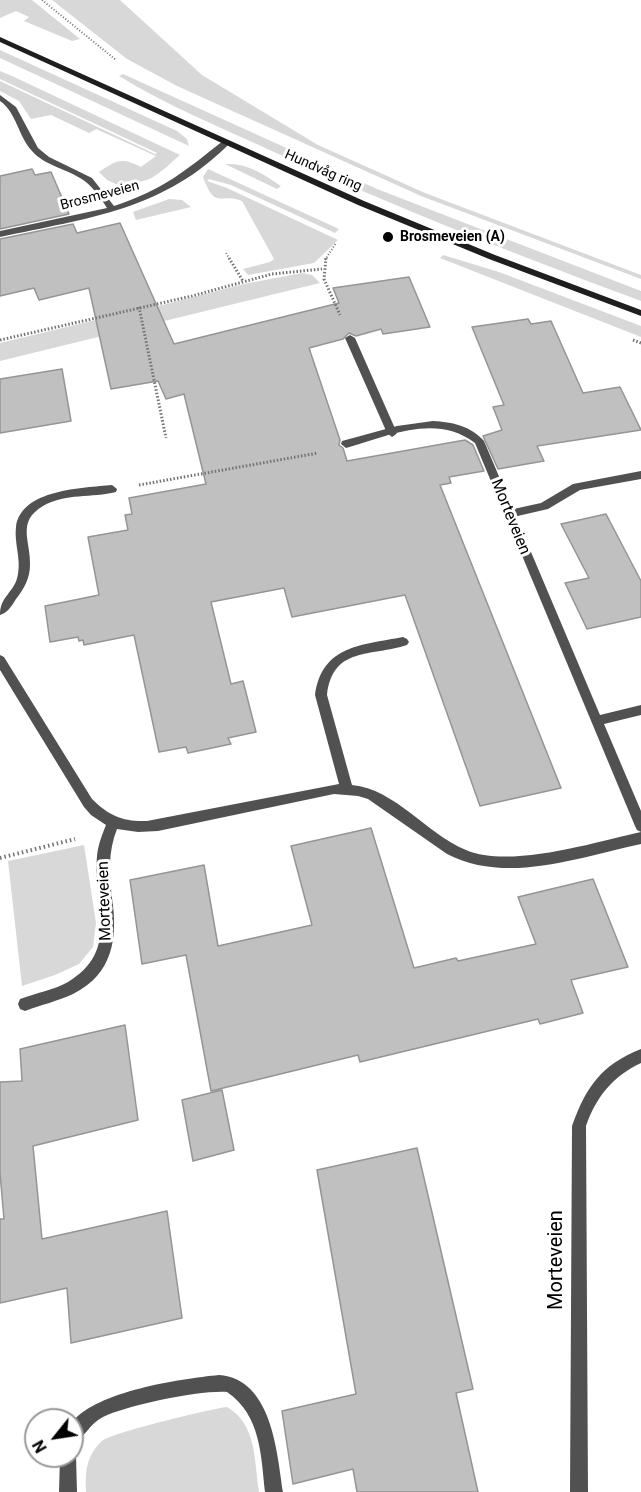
<!DOCTYPE html>
<meta charset="utf-8">
<style>
body{margin:0}
#map{position:relative;width:641px;height:1492px;overflow:hidden;background:#fff;font-family:Roboto,sans-serif}
canvas{display:block}
.north{position:absolute;left:24px;top:1408px;width:60px;height:60px;box-sizing:border-box;background:#fff;border:2px solid #999;border-radius:50%;rotate:240deg;font-size:16px;font-weight:700;line-height:24px;text-align:center;color:#000}
.north::after{content:'';display:block;margin:auto;width:21px;height:27px;background:#000;clip-path:polygon(50% 0,100% 100%,50% 72%,0 100%)}
</style>
<div id="map">
<canvas width="641" height="1492"></canvas>
<div class="north">N</div>
</div>
<script>
const ctx = document.querySelector('canvas').getContext('2d');
ctx.lineJoin = 'round';
function fillPath(path, color) { ctx.fillStyle = color; ctx.fill(path, 'evenodd'); }
function trace(path, color, width, dash) { ctx.strokeStyle = color; ctx.lineWidth = width; ctx.lineCap = dash ? 'butt' : 'round'; ctx.setLineDash(dash || []); ctx.stroke(path); }
function label(font, color, halo, rows, align = 'center') {
  ctx.font = font + ' Roboto,sans-serif'; ctx.lineWidth = 6; ctx.setLineDash([]); ctx.textBaseline = 'middle'; ctx.strokeStyle = halo; ctx.fillStyle = color; for (const [text, x, y, turn = 0] of rows) {
    ctx.save(); ctx.translate(x, y); ctx.rotate((+turn || 0) * Math.PI / 180); ctx.textAlign = isNaN(turn) ? turn : align; if (halo) ctx.strokeText(text, 0, 0); ctx.fillText(text, 0, 0); ctx.restore();
  }
}
const green = new Path2D(`
 M0,0h32l48,39 -8,2 -48,-20 5,-4 -13,-6 -16,7z
 M52,0h68l82,75 116,70 107,48 216,82v4l-220,-83 -244,-110 -50,-27z
 M0,50l177,81 10,8 2,7 -189,-88z
 M0,71l12,5 168,79c-11,9 -23,23 -37,26 -9,2 -17,-1 -25,4l-11,-5 -8,-8c18,-12 22,-15 42,-5l15,-11 -60,-27 -7,4 -38,-18 -20,4 -12,-18 -19,-10v-10l155,73 2,-1 -157,-74z
 M123,74l254,115 264,102v10c-124,-46 -246,-94 -367,-149 -52,-24 -106,-46 -155,-76z
 M225,164c23,-1 38,10 56,22l-4,3z
 M208,169l131,60 -4,4 -104,-48 -22,-6 -2,2 20,7 111,52 -24,23 -66,12 -5,-6 27,-7 4,-3 -32,-58c-23,-9 -26,10 -39,-24z
 M169,199l13,1 9,7 -55,13 -3,-8z
 M443,255l56,17 142,54v11l-201,-79z
 M302,273l10,2 8,8 -172,42 -1,-16 97,-25z
 M129,312l10,15 -139,34v-18z
 M84,845l12,78 -3,24 -14,17 -24,11 -33,11 -14,-125z
 M227,1407c30,17 27,54 32,85h-173c-1,-20 0,-36 16,-51 9,-8 108,-32 125,-34z`);
const building = new Path2D(`
 M32,169l3,6 16,-3 18,42 -69,15v-53z
 M120,223l54,121 165,-41 -6,-15 76,-11 21,50 -47,7 -2,-5 -25,7 -7,-3 -6,6 -34,9 31,92 -1,5 4,3 4,13 118,-21 8,5 11,26 -35,6 2,6 -11,2 121,303 -81,18 -75,-211 -113,22 -8,-29 -73,14 20,82 12,-3 13,51 -28,6 3,6 -43,9 -2,-6 -27,5 -25,-117 -50,10 -1,-5 -4,1 -1,-4 -28,5 -5,-36 54,-11 -11,-58 40,-7 -3,-15 7,-1 -3,-16 77,-14 -22,-90 -18,5 -8,-18 -47,8 -22,-101 -50,12 -5,-12 -34,8v-57l73,-15 4,9z
 M528,319l3,5 20,-3 32,72 37,-6 21,43 -104,16 7,15 -46,8 -15,-33 19,-6 -9,-23 11,-2 -32,-78z
 M62,369l9,52 -71,12v-54z
 M606,514l35,67v36l-54,12 -22,-46 24,-5 -28,-54z
 M371,828l43,140 42,-10 2,3 78,-17 -18,-47 75,-18 35,88 -57,13 12,33 -43,11 -2,-5 -178,43 -2,-7 -147,36 -25,-136 -44,9 -12,-84 74,-15 14,81 94,-21 -21,-79z
 M125,1025l13,95 -105,26 9,93 125,-28 15,107 -111,25 -4,-55 -67,15v-84h4l-4,-46v-91l22,-1 -2,-32z
 M222,1090l12,60 -41,11 -11,-61z
 M417,1148l56,241 -17,4 22,99h-121l-4,-23 -60,15 -11,-73 74,-17 -39,-224z`);
const pathFar2 = new Path2D(`
 M42,0l74,60
 M226,253l4,7
 M325,260l11,-17`);
const pathFar1 = new Path2D(`
 M229,258l14,23
 M326,258l-2,21 16,36
 M139,307l27,131
 M0,340l192,-44 80,-22 50,-5
 M633,340l8,3
 M139,485l179,-32`);
const path = new Path2D(`
 M0,858l75,-19`);
const lane = new Path2D(`
 M350,335l5,3 42,95 -2,2 -3,2 -5,-4 -42,-95z
 M641,471v8l-61,11 -32,19 -39,9 -5,-4 5,-4 32,-7 32,-19z
 M219,1375c53,4 58,77 64,117h-18c-4,-36 -4,-77 -38,-100 -26,-2 -99,13 -124,25 -13,6 -19,22 -31,27v-22c26,-31 107,-43 147,-47z
 M72,1449l4,7 1,36h-18l1,-36h12z`);
const street = new Path2D(`
 M0,95l16,12 22,41 11,9 43,21 22,28c49,-16 71,-35 110,-66l7,2c-66,68 -143,76 -231,95v-6l107,-23c-7,-11 -15,-23 -27,-30 -16,-10 -36,-13 -48,-27 -14,-15 -15,-38 -32,-50z
 M433,421c19,1 38,5 51,20l116,274 41,-10v10l-37,9 37,87v21l-4,-2 -2,-4 -160,-383c-39,-30 -87,-7 -129,5l-5,-4 1,-3 55,-15z
 M112,485l5,4 -1,3c-24,6 -51,1 -73,14 -27,16 -12,35 -13,59 0,13 -6,24 -14,34 -4,7 -9,14 -16,16 0,-20 15,-22 18,-41 3,-16 -4,-31 -2,-47 5,-38 67,-39 96,-42z
 M403,637l4,2 2,3 -2,3c-36,12 -74,1 -80,50l25,90c43,4 75,49 114,65 44,19 129,-8 175,-18v12c-62,13 -134,41 -194,10l-79,-55 -10,-3 -24,-2 -176,37 -20,1 -21,-3c-9,23 -8,45 -5,69 6,40 1,76 -39,96 -15,7 -32,11 -48,17l-5,-2 -2,-5 2,-5c16,-6 34,-9 48,-17 53,-32 25,-77 29,-126 1,-11 5,-21 9,-31l-15,-10 -7,-8 -84,-137v-15l4,2 88,142c17,17 32,23 55,22l192,-37 -24,-89c7,-50 47,-50 88,-58z
 M641,1049v14c-28,13 -45,34 -55,63l2,366h-18l2,-366c14,-39 29,-61 69,-77z`);
const secondary = new Path2D(`
 M0,37l364,164 131,54 146,55v6l-152,-57 -131,-54 -358,-163z`);
const markers = [
 [388,237,6,"#000"]
];
const farStreetnames = [
 ["Hundvåg ring",323,171,24],
 ["Brosmeveien",100,196,-15]
];
const farPoinames = [
 ["Brosmeveien (A)",400,237]
];
const streetNames = [
 ["Morteveien",510,517,68],
 ["Morteveien",105,901,-92]
];
const nearStreetnames = [
 ["Morteveien",557,1260,-90]
];
fillPath(green, '#d8d8d8');
fillPath(building, '#c0c0c0');
trace(building, '#959595', 1.5);
trace(pathFar2, '#737373', 2, [1, 2]);
trace(pathFar1, '#737373', 3, [1.5, 2]);
trace(path, '#737373', 4, [1.5, 3]);
fillPath(lane, '#515151');
fillPath(street, '#515151');
fillPath(secondary, '#1e1e1e');
for (const [x, y, r, color] of markers) { const dot = new Path2D(); dot.arc(x, y, r, 0, 2 * Math.PI); ctx.fillStyle = color; ctx.fill(dot); trace(dot, '#fff', 2); }
label('14px', '#000', '#fff', farStreetnames);
label('bold 14px', '#000', '#fff', farPoinames, 'left');
label('16px', '#000', '#fff', streetNames);
label('20px', '#000', '#fff', nearStreetnames);
</script>
